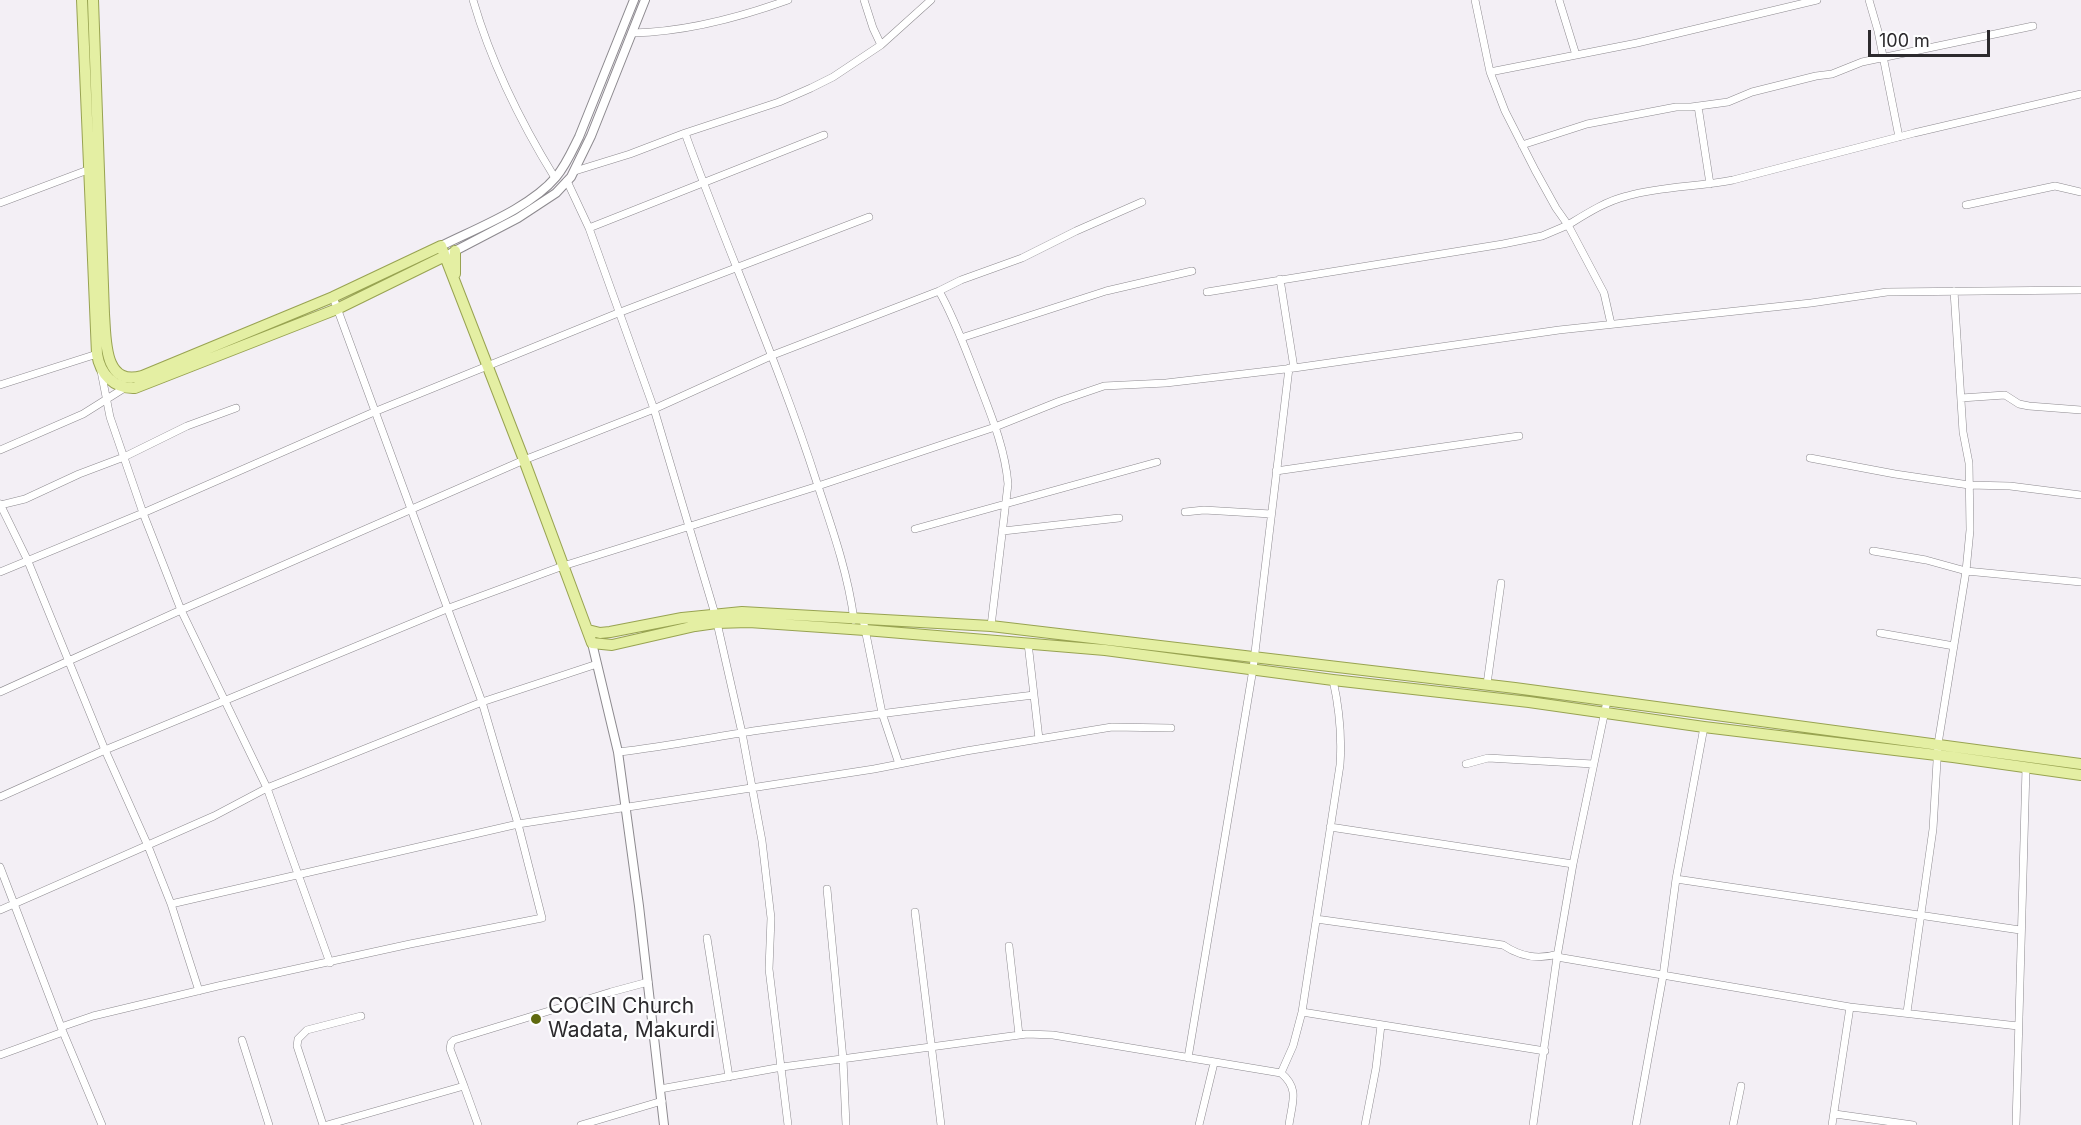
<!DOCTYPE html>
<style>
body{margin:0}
#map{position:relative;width:2081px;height:1125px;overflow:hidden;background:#f3eff5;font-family:Inter,sans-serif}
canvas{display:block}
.scale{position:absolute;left:1868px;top:30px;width:122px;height:27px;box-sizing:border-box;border:3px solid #2c2a2d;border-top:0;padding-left:8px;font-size:18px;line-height:21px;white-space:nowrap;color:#2c2a2d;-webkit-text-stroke:4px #fefeff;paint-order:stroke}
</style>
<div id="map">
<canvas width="2081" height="1125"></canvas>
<div class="scale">100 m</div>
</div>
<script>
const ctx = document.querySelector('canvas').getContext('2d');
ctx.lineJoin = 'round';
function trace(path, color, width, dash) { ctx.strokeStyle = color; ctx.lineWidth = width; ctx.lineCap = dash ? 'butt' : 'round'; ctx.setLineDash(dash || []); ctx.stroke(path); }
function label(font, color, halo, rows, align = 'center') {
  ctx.font = font + ' Inter,sans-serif'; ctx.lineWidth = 4.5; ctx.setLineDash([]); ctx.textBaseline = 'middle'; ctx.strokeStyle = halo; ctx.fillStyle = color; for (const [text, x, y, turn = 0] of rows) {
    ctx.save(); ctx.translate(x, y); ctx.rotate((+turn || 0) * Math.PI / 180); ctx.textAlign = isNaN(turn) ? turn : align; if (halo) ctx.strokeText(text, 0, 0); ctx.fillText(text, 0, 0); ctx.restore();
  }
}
const minor = new Path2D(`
 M473,0c18,62 48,123 82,178
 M864,0l9,28 8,17
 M1475,0l15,72 15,39 30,59 21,38 12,17c18,-11 38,-24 59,-29 35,-10 71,-9 106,-16l181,-47 167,-39
 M1559,0l17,55
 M1869,0l9,31 21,106
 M632,33c53,-1 106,-15 156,-33
 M1490,72l147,-29 180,-43
 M1698,106l12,78
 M685,133c42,117 94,231 132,350 15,45 31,90 37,137
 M1522,145l65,-21 89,-17h15l37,-5 24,-10 64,-16 16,-2 30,-12 171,-36
 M575,171l55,-17 55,-21 94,-31 32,-14 22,-11 48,-32 50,-45
 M567,181l22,47 65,181 61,205 27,119 20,108 9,77 -2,51 19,156
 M0,203l93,-35
 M1966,205l89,-19 26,6
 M589,228l235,-93
 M1280,279l14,89
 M939,291l22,-11 61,-22 54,-27 66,-29
 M1207,292l296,-48 39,-8 26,-11 36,68 7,31
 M961,338l145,-47 86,-20
 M101,371l9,46 33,96 38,97 86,178 63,175
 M0,385l97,-31
 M1961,398l44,-3 14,9 10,2 52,4
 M0,450l83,-36 43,-27
 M1810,458l85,16 74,11 41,1 71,9
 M1276,471l243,-35
 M0,504l27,55 78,191 43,96 23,58 28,87
 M0,505l25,-6 54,-25 45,-17 63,-31 49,-18
 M1185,512l19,-2 67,4
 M915,529l242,-67
 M1003,531l116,-13
 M1873,551l53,9 40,11 115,11
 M0,572l143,-59 231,-101 244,-99 251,-96
 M863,619l19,94 17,51
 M1880,633l74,13
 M1028,643l11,96
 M1487,684l14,-101
 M0,692l181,-82 343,-150 130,-51 119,-54 166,-64c16,28 27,60 39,90 13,34 27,67 30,103l-17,142
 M618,752c45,-5 90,-14 135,-21 93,-13 187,-25 281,-36
 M1466,764l22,-6 105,6
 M0,797l105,-47 344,-142 114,-42 255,-80 177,-59 65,-26 44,-15 62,-3 128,-15 265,-38 252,-27 76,-11 194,-2
 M1330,827l243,37
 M0,867l63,165 39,93
 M1676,879l344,51
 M827,889l16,170 3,66
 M171,904l347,-80 356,-55 92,-18 146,-24 59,1
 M0,910l214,-94 53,-28 215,-86 115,-38
 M915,912l26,213
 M1316,919l187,26c18,12 35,15 55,9
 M707,938l22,139
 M1009,946l10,89
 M1557,957l293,50 168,19
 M1302,1012l38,-247c2,-28 -1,-58 -7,-85
 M1907,1012l26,-183 5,-85 28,-173 4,-41 -1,-67 -6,-31 -9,-141
 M61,1027l32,-11 125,-30 192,-42 132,-26 -24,-94 -36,-122 -149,-405
 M242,1040l27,85
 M0,1055l63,-23
 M1188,1058l65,-389 36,-301
 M1281,1073c19,16 11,29 8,52
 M464,1086l-14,-37 1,-6 3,-3 157,-48 37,-10
 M660,1089l122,-22 245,-33 26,1 228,38 12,-27 9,-34 243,39
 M1835,1114l78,11
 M323,1125l-26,-79 1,-7 9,-9 54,-14
 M327,1125l137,-39 14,39
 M581,1125l81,-24
 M1199,1125l15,-62
 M1365,1125l11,-57 5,-43
 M1533,1125l24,-168 16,-93 34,-163
 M1636,1125l27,-149 13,-97 28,-152
 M1733,1125l8,-39
 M1832,1125l18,-118
 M2016,1125l10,-357`);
const tertiary = new Path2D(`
 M441,246c36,-18 89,-38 115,-69 10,-12 16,-26 23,-40l55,-137
 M451,253l67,-35 38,-25 15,-16 20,-41 54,-136
 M592,643l26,109 21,154 25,219`);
const primary = new Path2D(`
 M82,0l15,354c3,20 17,35 38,34l202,-79 108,-53
 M93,0l11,314c2,24 -1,73 38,62l191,-79 108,-51 83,214 68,183 20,2 83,-19 21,-3 33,-1 116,8 240,20 228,30 196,22 175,25 249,30 128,18
 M455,251v23
 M588,630l12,3 10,-1 72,-14 60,-6 249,14 524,62 566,76`);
const markers = [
 [536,1019,6,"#5f690e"]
];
const poiNames = [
 ["COCIN Church",548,1007],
 ["Wadata, Makurdi",548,1031]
];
trace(minor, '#8d8a8f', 8);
trace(tertiary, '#8d8a8f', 10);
trace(primary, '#98a351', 12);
trace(minor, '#fff', 7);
trace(tertiary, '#fff', 8);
trace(primary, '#e4efa3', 10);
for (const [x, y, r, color] of markers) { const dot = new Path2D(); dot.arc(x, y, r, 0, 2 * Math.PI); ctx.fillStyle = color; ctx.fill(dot); trace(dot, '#fefeff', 2); }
label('21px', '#2c2a2d', '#fefeff', poiNames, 'left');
</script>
